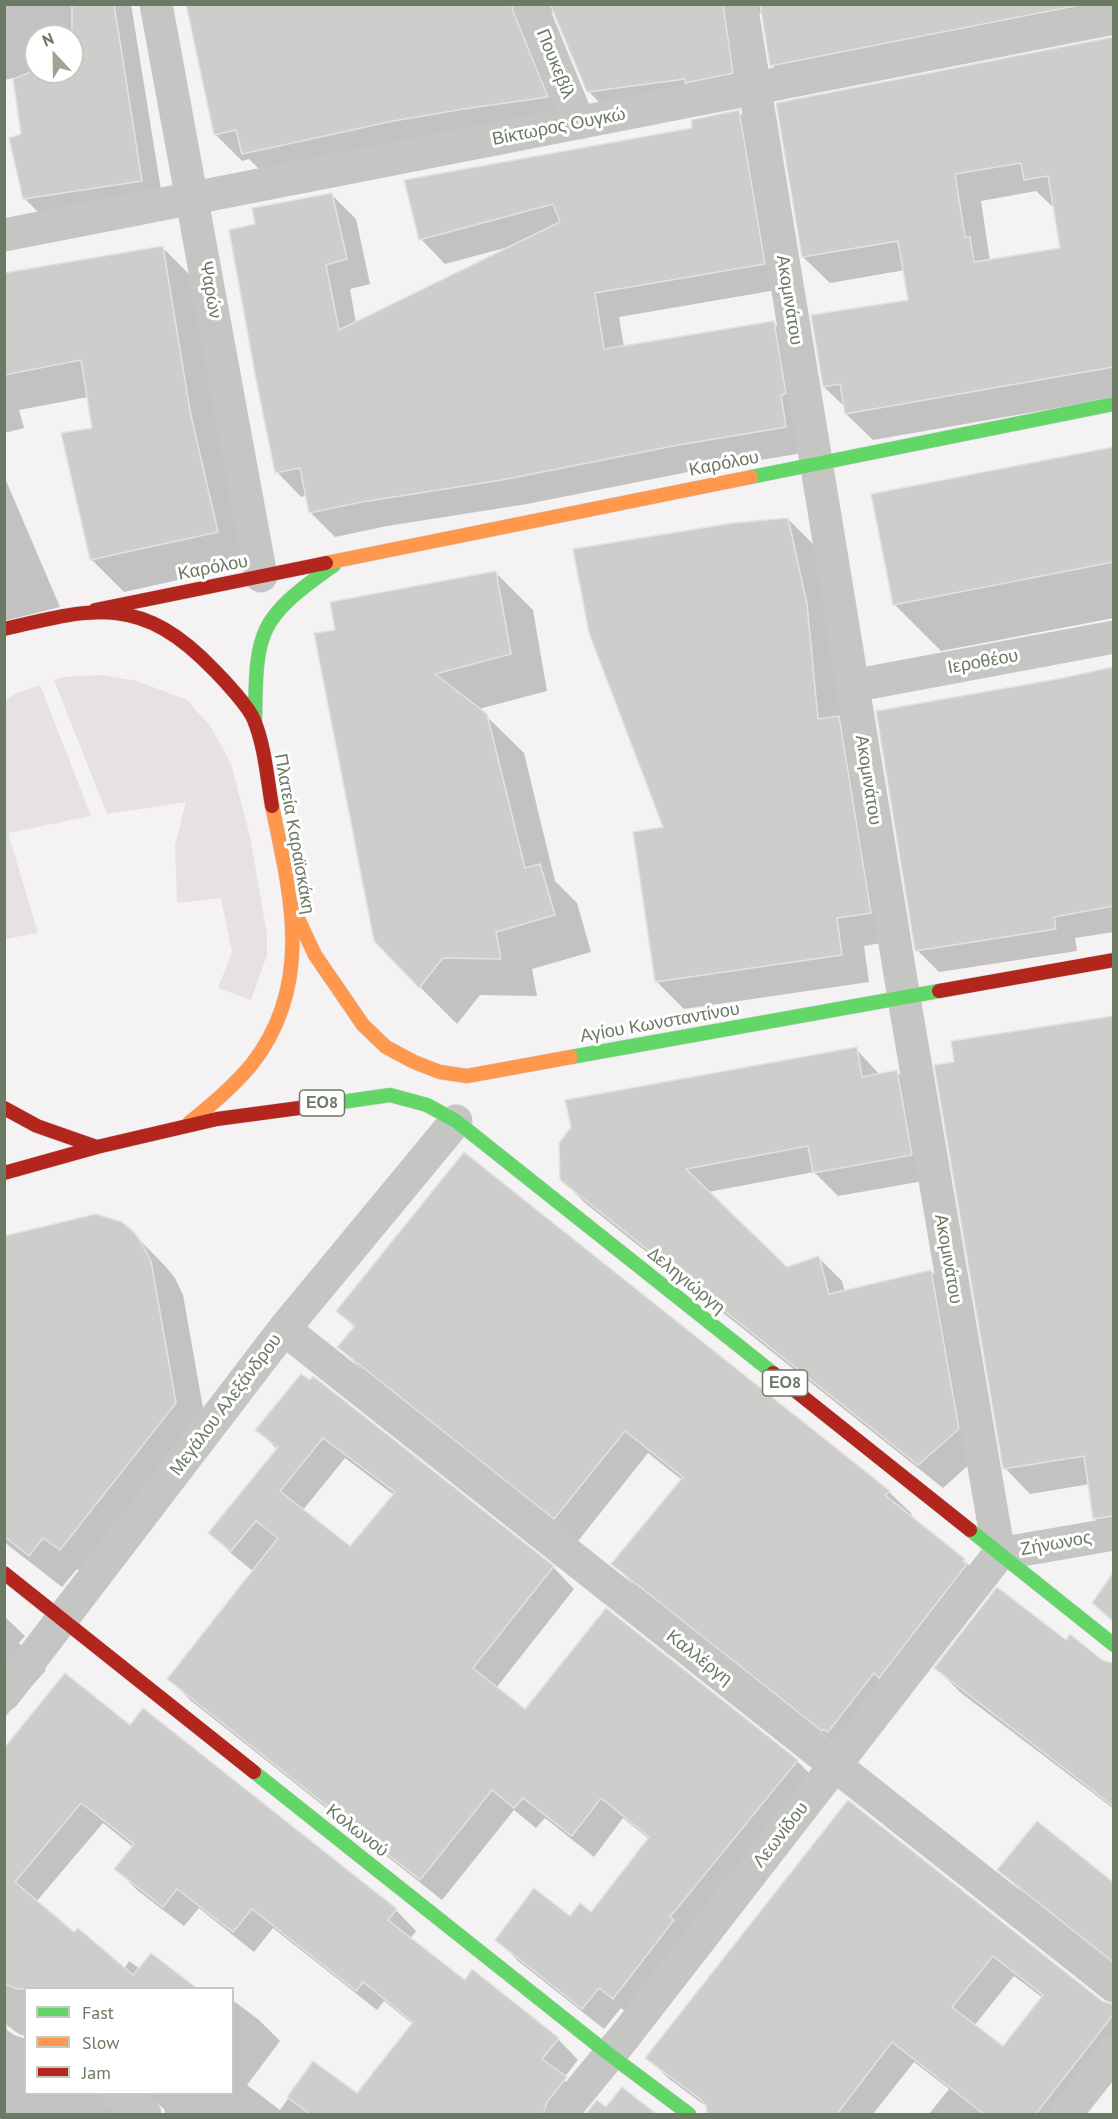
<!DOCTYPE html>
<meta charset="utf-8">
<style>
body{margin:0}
#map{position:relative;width:1118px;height:2119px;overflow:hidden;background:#f4f2f3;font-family:"PT Sans",sans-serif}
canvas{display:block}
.frame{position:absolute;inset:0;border:6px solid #6b7a62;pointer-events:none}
.legend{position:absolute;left:24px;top:1987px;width:210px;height:108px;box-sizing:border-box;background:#fff;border:2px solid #c4cac0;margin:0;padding:8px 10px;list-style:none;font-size:18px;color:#6b7a62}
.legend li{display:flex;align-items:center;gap:12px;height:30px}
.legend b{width:30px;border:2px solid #c4cac0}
.north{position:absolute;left:24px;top:24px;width:60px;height:60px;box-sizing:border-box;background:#fff;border:2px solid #c4cac0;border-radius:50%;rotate:338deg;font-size:16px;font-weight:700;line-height:24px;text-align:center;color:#6b7a62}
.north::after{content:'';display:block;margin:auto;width:21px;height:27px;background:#9ba495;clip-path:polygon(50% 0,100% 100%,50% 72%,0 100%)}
</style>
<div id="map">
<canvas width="1118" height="2119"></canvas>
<div class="frame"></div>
<ul class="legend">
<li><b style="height:8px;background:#63d668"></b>Fast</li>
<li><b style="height:8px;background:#ff974d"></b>Slow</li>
<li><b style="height:8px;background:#b3261e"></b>Jam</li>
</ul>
<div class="north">N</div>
</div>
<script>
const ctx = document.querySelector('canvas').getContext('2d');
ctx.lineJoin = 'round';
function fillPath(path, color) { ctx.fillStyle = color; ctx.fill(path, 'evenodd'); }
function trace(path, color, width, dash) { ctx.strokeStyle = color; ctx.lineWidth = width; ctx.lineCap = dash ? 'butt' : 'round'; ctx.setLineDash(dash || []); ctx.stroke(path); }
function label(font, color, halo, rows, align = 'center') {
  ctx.font = font + ' "PT Sans",sans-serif'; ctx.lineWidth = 6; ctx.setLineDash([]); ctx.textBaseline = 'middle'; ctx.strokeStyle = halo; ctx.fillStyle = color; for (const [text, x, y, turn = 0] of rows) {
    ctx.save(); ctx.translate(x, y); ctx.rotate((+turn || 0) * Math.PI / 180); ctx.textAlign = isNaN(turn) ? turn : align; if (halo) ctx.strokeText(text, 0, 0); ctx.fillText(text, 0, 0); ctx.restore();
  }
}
const green = new Path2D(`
 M100,675l37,6 50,19 24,27 20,37 19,72 17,99v20l-16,45 -33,-12 14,-36 -11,-54 -44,5 -2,-58 11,-43 -79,12 -53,-134 9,-3z
 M40,685l51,131 -83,17 30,100 -33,6v-238l11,-8z`);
const shadow = new Path2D(`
 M4,4h127l32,198 -118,17 -21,-21 -1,-63 -9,-57 -10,2zM36,36h36v36h-36z
 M188,4h926l-316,88 -26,-27 -9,-53 -8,4 4,84 -144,18 -27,-27 -33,-79 -5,1 24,111 -304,56 -21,-21 -7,2 -27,-27z
 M1114,39v359l-241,42 -27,-26 -1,-7 -21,-20 85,-86 -4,-31 -75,13 -27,-26 -25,-153zM1036,191l16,15h2l7,43 -71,12 -9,-60z
 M739,112l24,24 25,152 -169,29 5,30 150,-24 24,24 12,105 -107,17 -176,35 -140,22 -52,11 -24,-24 -4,-18 -6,2 -24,-25 -20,-247 75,-30 24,24 14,65 -20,5 6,34 156,-77 -67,18 -24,-25z
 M162,247l33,33 55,284 -126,28 -33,-33 2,-130 -5,-32 -69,13 5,18 -20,5v-149z
 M1114,449v169l-173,33 -47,-47 -21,-109z
 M4,476l56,131 -56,14z
 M788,519l28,28 82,393 -34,6 5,36 -185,27 -28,-28 9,-152z
 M496,573l37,37 14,81 -68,18 45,44 31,128 22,22 14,49 -59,17 5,27 -57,-1 -23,29 -37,-37 -83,-356z
 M1114,669v263l-39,6 2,13 -138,21 -22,-22 147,-270z
 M1114,1017v520l-20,-19 -4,-34 -60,10 -25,-26 -52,-426z
 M856,1049l24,26 17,-3 24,24 14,83 -97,17 -24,-24 -106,20 79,77 32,-11 23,23 3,11 86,-21 24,24 27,158 -39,35 -358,-285 -24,-24z
 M563,1232l326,260 23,22 -3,3 55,43 23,23 -142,169 -209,-165 -23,-23 69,-84 -34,-27 -70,88 -216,-171 -23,-23 16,-19 -17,-17z
 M133,1233l33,34 9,11 8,17 25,141 -115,145 -16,-12 -15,18 -58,-45v-304z
 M301,1376l252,191 21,22 -78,99 29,23 82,-101 190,151 21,21 -187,234 -10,-8 -17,21 -86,-68 -21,-22 73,-21 22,-4 57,-75 -26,-21 -29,39 -49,-39 -9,10 -22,-18 -72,90 -252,-200 -21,-22 85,-106 -22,-18 -22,-21 68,-83 -21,-20zM345,1458l49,37 -43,54 -48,-39z
 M1114,1576v47l-20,-20z
 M4,1616l21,20 -6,7 27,27 -42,48z
 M1067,1642l35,19 12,4v144l-153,-116 -25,-25z
 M130,1727l266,183 20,21 -6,8 55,43 93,57 20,21 -15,19 9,9 -21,26h-386l-1,-5 -12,-10 -32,15h-116v-364zM103,1823l30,24 -17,22 21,21 47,36 15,-18 55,44 19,-24 104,82 7,-9 29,23 -56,71 -44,-32 -33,47 -33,-25 33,-44 -21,-21 -24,-18 -3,3v89h-206v-55l-12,-4 -7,-5 -1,-10 20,-16v-16h169l-55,-19 -11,-8 -5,8 -50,-35 -38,-32z
 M848,1802l254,200 12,4v56l-42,52h-143l20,-25 -35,-27 -41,52h-164l-1,-6 -40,-30 -21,-21zM1014,1976l29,22 -40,50 -29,-22z
 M1037,1823l77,61v81l-89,-70 -26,-25z`);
const building = new Path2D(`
 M72,4h42l28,177 -119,18 -14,-61 12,-4 -8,-55 23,-9v2h36z
 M186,4h326l1,7 35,86 -78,11 -77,13 -151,33 -6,-24 -22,5z
 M550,4h173l10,69 -48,10v-4l-98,13z
 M760,4h325l-315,62z
 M1113,37v330l-268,47 -5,-30 -17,3 -12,-72 97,-15 -10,-59 -96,16 -26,-154zM1021,163l3,17 24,-4 12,72 -86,14 -4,-25h-5l-10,-63z
 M739,110l26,154 -170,29 9,56 170,-28 12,73 -5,1 5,32 -108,18 -176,35 -140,22 -53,11 -9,-45 -25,5 -19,-94 -27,-149 26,-6 -3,-16 80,-15 15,66 -21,6 13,65 221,-108 -7,-18 -134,36 -15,-60 288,-52 -1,-8z
 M163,246l27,165 28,121 -128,28 -29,-127 31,-5 -11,-68 -77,15v-102z
 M1113,447v115l-220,43 -22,-111z
 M788,518l19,86 11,115 21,-3 32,197 -34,5 5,37 -187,27 -22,-150 30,-5 -74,-194 -16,-84 160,-26z
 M496,571l15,83 -76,20 52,40 38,154 15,-4 15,51 -59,17 5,27 -58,-1 -24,30 -45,-47 -60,-308 21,-3 -5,-28z
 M1113,667v239l-59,11 2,12 -141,22 -39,-240 187,-33z
 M1113,1016v500l-20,3 -9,-63 -81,13 -69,-404 20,-3 -3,-21z
 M857,1047l5,30 35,-7 15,85 -99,18 -5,-27 -122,23 101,98 32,-11 10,38 102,-24 28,159 -41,36 -358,-285 -1,-37 12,-16 -6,-27z
 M464,1152l426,339 -5,4 80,64 -2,2 4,3 -88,114 -5,-5 -46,59 -5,-3 -1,2 -211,-167 72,-87 -58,-46 -71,88 -217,-172 18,-21 -19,-15z
 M96,1214l26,8 12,10 8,12 9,17 25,142 -116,147 -17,-12 -14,18 -25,-20v-300z
 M301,1374l9,6 3,-4 241,190 -81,102 52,41 81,-101 192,152 -128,157 4,3 -61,79 -14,-11 -17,21 -87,-69 39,-52 36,28 10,-13 11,9 58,-75 -48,-39 -29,38 -49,-38 -9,10 -22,-18 -72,90 -253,-201 111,-141 -22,-17 -25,30 -23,-18 70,-86 -23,-17zM323,1438l72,54 -45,54 -70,-55z
 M1113,1573v48l-21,-18z
 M997,1587l69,53 4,-6 32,26 11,3v143l-179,-138z
 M65,1673l65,52 13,-17 254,201 -9,11 77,60 7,-11 87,69 -17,21 25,18 -20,25 -4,13h-232l-24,-18 26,-36 44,32 56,-71 -50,-40 -7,9 -104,-82 -19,23 -56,-43 -14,18 -49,-38 20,-25 -53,-41 -66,79 59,50 4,-4 55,47 18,-22 47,36h-181l-13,-5v-236z
 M848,1800l254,201 11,3v11l-78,100h-50l-93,-73 -56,73h-129l-1,-9 -6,-7 -55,-41zM993,1956l50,39 -40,51 -51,-39z
 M1037,1821l76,61v80l-116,-92z
 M622,2087l36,28h-73l12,-15 9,7z`);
const street = new Path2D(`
 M156,4l105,572
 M530,4l49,119
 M741,4l163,994 95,556
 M4,235l1110,-217
 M852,686l262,-49
 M284,1329l830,657
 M999,1554l115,-20
 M4,1695l280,-366 172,-208
 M4,2002l22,17
 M118,2094l27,20
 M561,2114l64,-78 374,-482
 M1066,2114l48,-61`);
const fast = new Path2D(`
 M751,477l363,-73
 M255,721c1,-92 3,-102 79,-156
 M571,1057l368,-66
 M314,1106l76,-11 37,10 29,16 317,252
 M970,1530l144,115
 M254,1772l356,283 79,59`);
const slow = new Path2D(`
 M326,563l425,-86
 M292,906l23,49 48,70 23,22 28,15 26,10 27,4 104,-19
 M189,1123c22,-18 45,-37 63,-59 62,-80 39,-168 20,-258`);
const jam = new Path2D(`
 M95,610l231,-47
 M4,629c92,-22 138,-34 210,41 11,11 35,37 40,50 11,27 13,58 18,86
 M939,991l175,-31
 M4,1108l33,18 60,21
 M4,1173l93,-26 120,-28 97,-13
 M773,1373l197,157
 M4,1573l250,199`);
const shields = [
 [322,1103,45],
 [785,1383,45]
];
const shieldNames = [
 ["ΕΟ8",322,1103],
 ["ΕΟ8",785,1383]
];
const streetNames = [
 ["Πουκεβίλ",555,64,68],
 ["Βίκτωρος Ουγκώ",559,127,-11],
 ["Ψαρών",210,290,80],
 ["Ακομινάτου",789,300,81],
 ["Καρόλου",724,464,-11],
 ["Καρόλου",213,568,-11],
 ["Ιεροθέου",983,662,-10],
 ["Ακομινάτου",868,780,81],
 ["Πλατεία Καραϊσκάκη",294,834,80],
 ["Αγίου Κωνσταντίνου",660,1023,-10],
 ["Ακομινάτου",948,1259,80],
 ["Δεληγιώργη",686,1281,39],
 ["Μεγάλου Αλεξάνδρου",226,1405,-53],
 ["Ζήνωνος",1056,1544,-10],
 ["Καλλέργη",699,1658,38],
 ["Κολωνού",357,1831,38],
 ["Λεωνίδου",781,1835,-52]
];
fillPath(green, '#e6e1e2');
fillPath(shadow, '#0003');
fillPath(building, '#cdcdcc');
trace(building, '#e3e2e2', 1.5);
trace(fast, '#cfcfce', 15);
trace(slow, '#cfcfce', 15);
trace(jam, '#cfcfce', 15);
trace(street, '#c5c6c4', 33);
trace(fast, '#63d668', 14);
trace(slow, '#ff974d', 14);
trace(jam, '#b3261e', 14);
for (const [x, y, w] of shields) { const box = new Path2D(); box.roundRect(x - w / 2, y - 13, w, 26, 4.5); ctx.fillStyle = '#fff'; ctx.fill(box); trace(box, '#6b7a62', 1.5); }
label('bold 16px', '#6b7a62', null, shieldNames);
label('18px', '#6b7a62', '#fff', streetNames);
</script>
